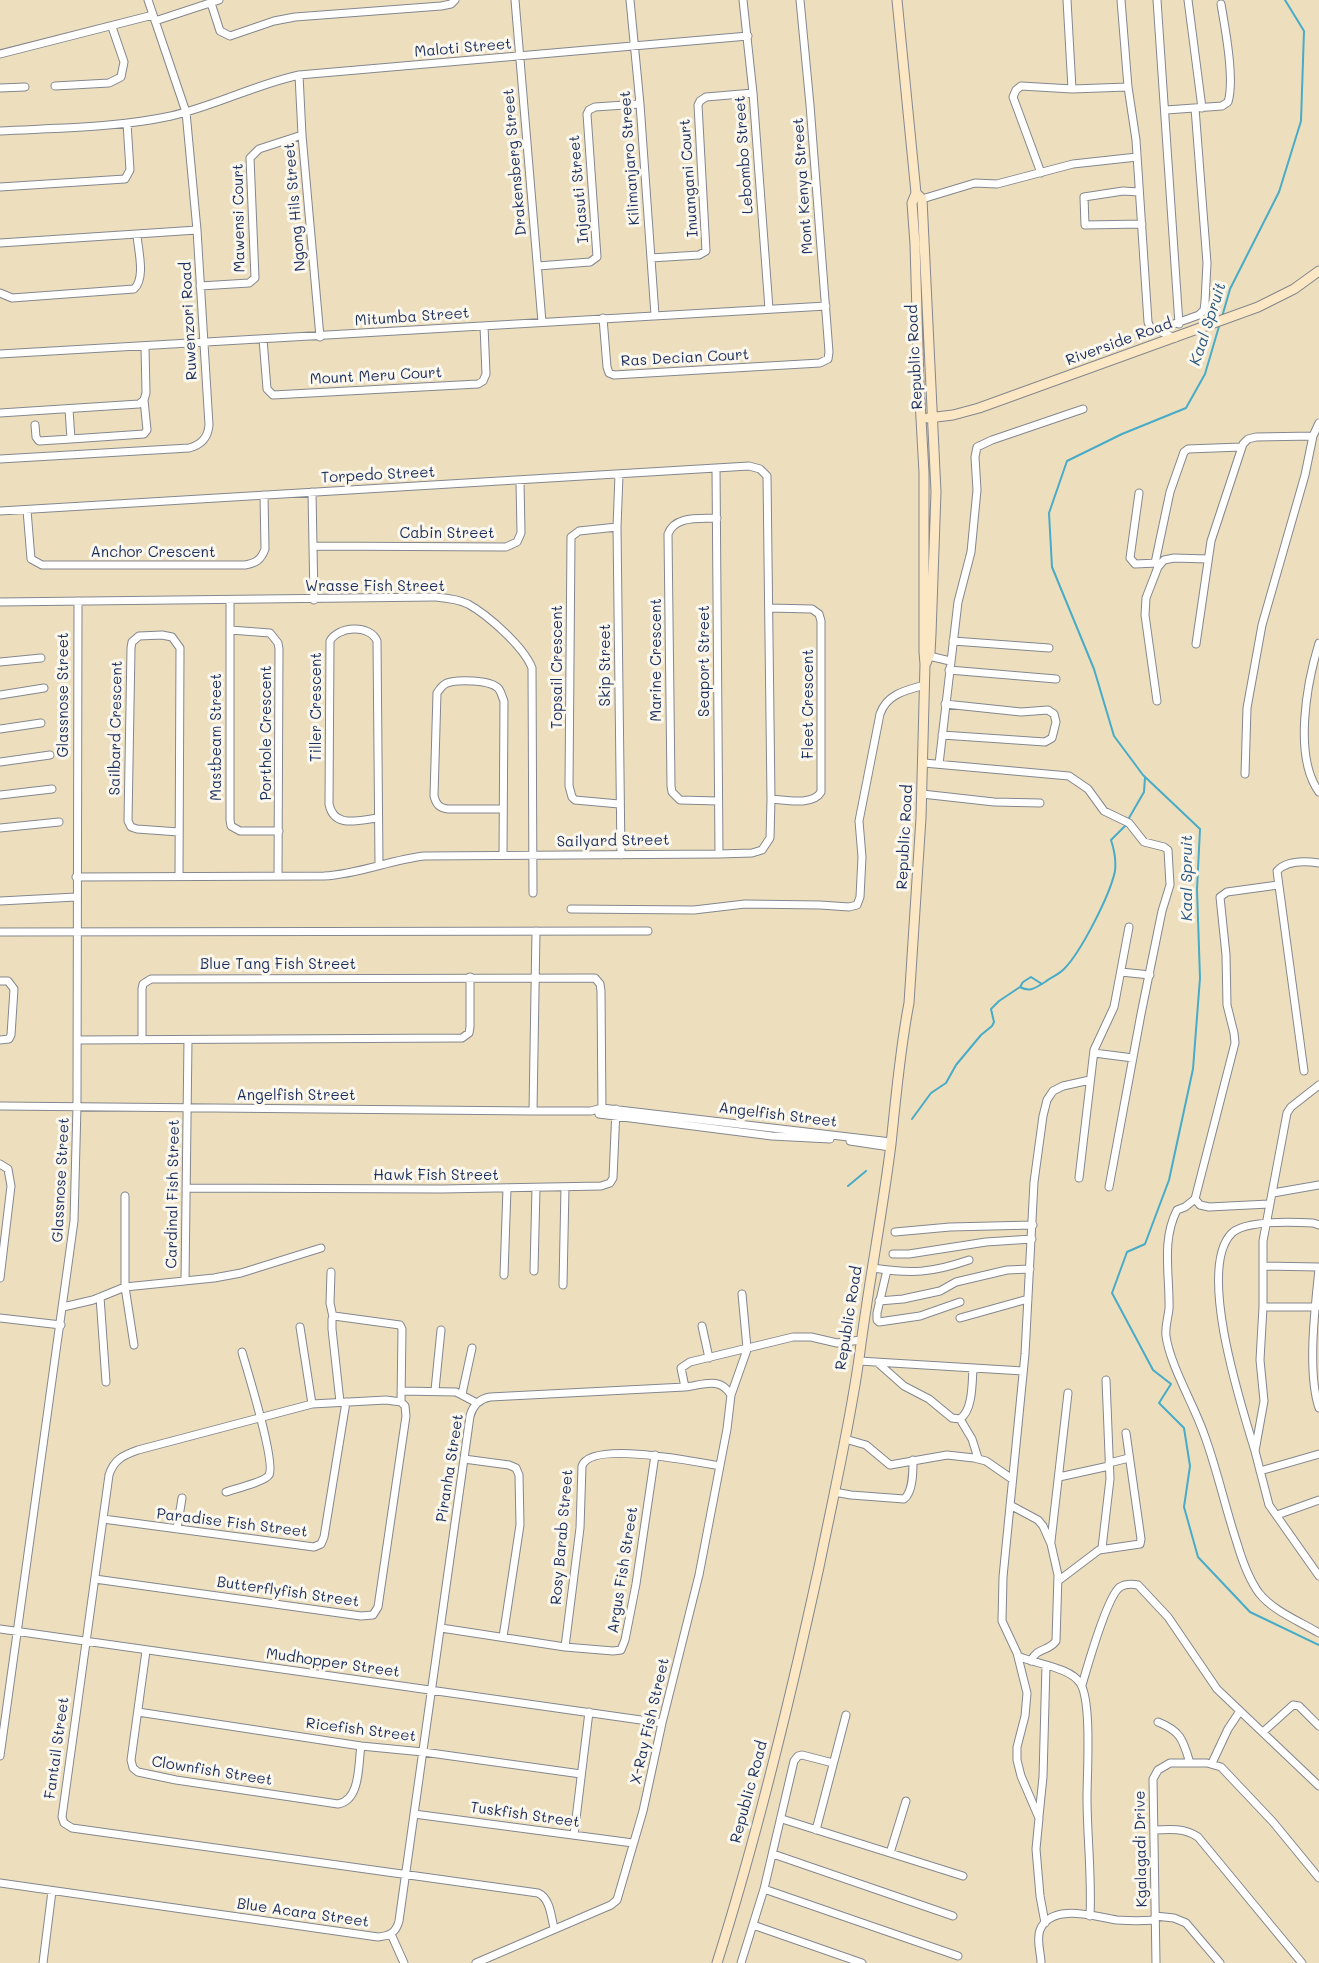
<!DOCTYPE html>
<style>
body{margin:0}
canvas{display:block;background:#eddfbd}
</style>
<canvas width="1319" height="1963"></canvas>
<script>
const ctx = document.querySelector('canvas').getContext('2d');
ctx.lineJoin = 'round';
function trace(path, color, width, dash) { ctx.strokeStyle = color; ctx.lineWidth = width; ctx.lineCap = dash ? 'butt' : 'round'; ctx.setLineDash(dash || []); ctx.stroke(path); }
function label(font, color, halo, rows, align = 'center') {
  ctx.font = font + ' Mali,sans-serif'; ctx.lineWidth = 6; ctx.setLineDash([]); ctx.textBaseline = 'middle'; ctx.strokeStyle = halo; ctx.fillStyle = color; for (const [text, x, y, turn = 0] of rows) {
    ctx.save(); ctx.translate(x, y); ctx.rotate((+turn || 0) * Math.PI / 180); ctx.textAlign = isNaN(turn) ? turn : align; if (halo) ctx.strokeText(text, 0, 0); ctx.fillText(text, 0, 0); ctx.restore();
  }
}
const stream = new Path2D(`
 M1222,317l8,-28 49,-97 22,-71 3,-90 -19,-31
 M1220,323l-15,51 -19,34 -64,26 -55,27 -18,52 3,54 42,102 20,67 29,39 57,54 -3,60 3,89 -7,91 -24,111 -24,64 -18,8 -15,41 41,77 18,14 -12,19 25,25 6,38 -6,41 14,50 52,55 69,33
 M1129,818l15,-26 1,-15
 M1020,987l3,-5 8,-5 11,7
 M912,1119l19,-26 15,-10 10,-18 25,-30 11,-9 2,-4 -3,-13 8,-8 21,-14c11,6 16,0 25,-5 6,-5 13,-7 19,-13 17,-17 46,-74 51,-98 1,-9 -1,-22 -4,-31l15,-15
 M848,1186l18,-15`);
const street = new Path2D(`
 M515,0l27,322
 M630,0l10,104 15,211
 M743,0l10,93 16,216
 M1121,0l7,87 8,53 12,182 2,5 25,11
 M1157,0l22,324
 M1188,0l14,108
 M211,3l9,28 10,5 44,-15 21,-4 146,-11 10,-2 4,-4
 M155,21l64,-21
 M0,54l153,-39
 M299,75l3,60 18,202
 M55,86l54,-3 12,-6 3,-15 -12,-35
 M0,88l25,-1
 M1072,89l56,-2
 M1166,110l56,-4 6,-4c7,-22 -3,-75 -7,-98
 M0,131c57,-3 115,-3 171,-15 44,-10 83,-31 128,-41l449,-39
 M1041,173l-28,-76 3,-7 5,-4 51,3 -5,-89
 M0,187l125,-8 5,-9 -3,-47
 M1139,192l-16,-1 -39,6 1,28 57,-1
 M922,199l53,-16 22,1 76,-20 64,-7
 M0,243l197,-13
 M651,258l48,-3 7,-4 -8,-146 2,-4 6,-4 47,-4
 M538,266l52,-4 7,-5 -10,-143 2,-4 6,-3 45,-3
 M200,286l49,-3 6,-5 -5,-120 9,-9 43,-14
 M0,293l12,5 122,-9c12,-11 4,-39 3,-54
 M603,318l4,49 2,6 5,2 206,-12 8,-4 1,-7 -19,-247 -10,-105
 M1157,330l42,-15 5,-5 1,-8 2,-39 -12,-155
 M263,339l4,50 6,6 205,-11 5,-3 3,-7 -2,-48
 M0,354l826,-48
 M0,413l139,-9 5,-4 2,-7 -1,-46
 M35,425l1,12 3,4 32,-2 -2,-30
 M71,439l73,-5 3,-4 -3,-30
 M0,459l189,-11c12,-3 19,-10 20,-23l-12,-195 -11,-118 -38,-112
 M716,468l3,386
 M619,475l-2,52 4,328
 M312,492l2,108
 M1139,493l-9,65 5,6 23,-1
 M27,510l4,49 11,6h203c11,-2 16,-5 20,-16l-1,-54
 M0,511l749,-45 11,3 7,7 4,323 -1,39 -8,12 -10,3 -33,1 -295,2c-34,4 -65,18 -100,20l-248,1
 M717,518c-17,1 -42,-3 -49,16l3,252 1,6 8,8 38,1
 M617,527l-38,4 -8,6 -2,249 3,11 3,3 44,4
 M314,546l192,1 11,-5 4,-9 -1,-52
 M1155,563l15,-71 14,-40 4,-3 53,-2
 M230,600v220l1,6 9,5h39
 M0,602l435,-5c11,1 23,2 33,7 20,11 56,43 64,64l1,225
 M769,608l43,1 7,5 2,7v171c-8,14 -36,8 -50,7
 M230,630l40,3 8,10 1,6 -1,227
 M953,641l96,7
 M1319,643c-12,39 -26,113 0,149
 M1196,644l15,-103 32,-97 5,-5 8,-2 57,-1
 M929,656l21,5
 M0,662l41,-4
 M949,670l107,9
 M0,695l44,-7
 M1157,701l-12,-86 1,-17 12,-31 6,-7 10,-2 34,1
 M0,729l41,-6
 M942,735l103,7 7,-4 4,-16 -2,-8 -6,-4 -27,2 -76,-8
 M0,762l50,-7
 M924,763l145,13 19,13 16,22 25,12 15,19 20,5 4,3 2,35 -8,26 -21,103 -32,173
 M939,764l19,-162 13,-50 6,-62 -2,-33 2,-10 15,-7 91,-31
 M1245,774l2,-66 15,-83 43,-150 8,-39 6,-13
 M922,794l72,8 46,1
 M0,795l52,-6
 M502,809h-54c-9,-1 -12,-5 -14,-13l3,-103c3,-4 5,-8 10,-10 10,-4 43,-3 51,5 3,3 4,9 6,13l-1,154
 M378,818c-19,2 -44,11 -49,-14l1,-163c8,-15 40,-17 47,0l2,224
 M0,828l59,-6
 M179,832l-42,-3 -6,-2 -3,-6 3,-173 1,-6 7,-6 23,-1 10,2 8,11 -1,228
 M1278,885l-51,7 -7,5 6,58 1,50 7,28 1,10 -40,156 -10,8 -8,3c-16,31 -7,66 -8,99 -1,9 -4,18 -3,27 4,29 28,69 38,98 13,35 21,73 33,109 5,17 11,35 22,50 14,18 40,28 60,40
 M0,901l76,-4
 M571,909l123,1 51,-6 75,1 29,2 8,-2 3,-8 2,-40 -3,-36 21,-107c7,-20 26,-24 45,-29
 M0,932l648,-1
 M1121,972l29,3
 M0,981h8l6,8 -3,46 -2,4 -9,1
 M77,1040l385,-2 7,-5 1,-6v-50
 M142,1040v-51l1,-5 8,-5 444,-1 5,6 1,7 1,123
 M1094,1053l39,5
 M1304,1071l-27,-200c10,-11 29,-10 42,-8
 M1319,1085l-28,22 -4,6 -24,128v66l-3,53 4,41 -9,50 14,54 50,71
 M0,1106l533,5h58l11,-3 289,34
 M533,1111l3,-180
 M599,1114l173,22 58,3
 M850,1141l40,6
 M0,1164l8,5 3,17 -11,92
 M1079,1178l15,-128 20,-43 15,-80
 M187,1188l255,1 159,-3 9,-3 3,-5 3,-69
 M1273,1193l46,-8
 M125,1196v91l9,58
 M1195,1199l5,6 9,2 60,-3
 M895,1232l55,-5 83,-2
 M893,1254h16l77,-12 46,-3
 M1263,1266l56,1
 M873,1268c39,6 58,5 96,-8
 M1319,1269c-4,39 -12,103 0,139
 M887,1270l-10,43v7l2,2 41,-6 40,-14
 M534,1271l2,-83
 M331,1272l-1,31 3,14
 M504,1275l3,-87
 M185,1281l3,-241
 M563,1285l2,-98
 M742,1294l5,54
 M100,1297l6,85
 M879,1301l24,-2 37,-8 16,-9 51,-12 23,-1
 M63,1307l30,-7 32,-13 89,-9 27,-5 80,-25
 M1263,1307h53
 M0,1318l61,7
 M960,1318l68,-19
 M702,1326l7,32
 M300,1327l12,77
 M859,1361l164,10
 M878,1363l26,23 25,13 23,19 8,1 12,20 6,19
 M685,1387l-4,-19 9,-6 103,-25h18l26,6 24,-3
 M435,1390l6,-60
 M401,1391l55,1 21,11
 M462,1394l10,-46
 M340,1402l-8,-73v-10l2,-3 66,9 2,4 -1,73
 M960,1419c13,-9 12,-36 13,-51
 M845,1439l21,6 24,20 57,-10 27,3 12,3 26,18
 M1255,1451c-13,-43 -59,-183 -23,-218 14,-13 62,-11 81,-10l6,2
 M464,1459l45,6 7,3 3,7 1,50 -17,112
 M1109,1463l20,-5
 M1260,1471l59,-17
 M1059,1477l50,-11
 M226,1492c9,-3 40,-11 43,-17 7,-13 -22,-105 -27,-123
 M834,1492l17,3 53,4c9,-7 9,-27 9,-39
 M1010,1505l28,15 5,6 8,18 7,31 -2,66c-8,11 -19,6 -25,20
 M1277,1515l42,-15
 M103,1519l211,28 7,-3 3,-7 22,-135
 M177,1529l5,-31
 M1051,1541l17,-148
 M1102,1548l8,-69 -4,-99
 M95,1579l266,37 12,-1 5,-8 28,-191 -1,-10 -4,-4 -15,-2 -74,4 -174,46c-14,5 -24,9 -29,25l-47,342 2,6 8,5 466,65c12,5 13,23 16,35
 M1058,1581l41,-31 41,-6 1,-5 -15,-106
 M441,1628l124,19 48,4 8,-1 4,-10 11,-56 19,-129
 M0,1629l662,94
 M565,1647l15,-119 2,-62c9,-26 115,-4 138,0
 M146,1651l-15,109 2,8 5,4 38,8 162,24c23,-4 20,-40 23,-58
 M1018,1656c17,8 52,11 62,27 12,17 7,90 7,114 0,39 5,79 3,119
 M1082,1685c5,-17 25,-89 38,-98 5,-3 13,-3 18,-2l30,32 49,72 102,97
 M138,1712l223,34 62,6 158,22
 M1158,1722c23,9 25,18 32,41
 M1263,1732l30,-27 6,1 20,20
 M0,1756l74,-535 3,-115 1,-505
 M1212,1763l16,-34 12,-18
 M414,1814l219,29
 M1039,1816l4,-39 3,-112
 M782,1819l181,57
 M816,1830l30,-115
 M1154,1830c16,-1 31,-2 44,7l104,126
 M574,1835l15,-123
 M890,1853l16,-52
 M773,1854l180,62
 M0,1883l378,54c11,-1 18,-4 21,-16l71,-505c3,-11 9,-17 20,-19l195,-10c18,-2 35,-11 46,8
 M764,1889l194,67
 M1155,1916l19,2 12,5 34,40
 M1045,1923l-5,-27 -4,-47 3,-31 -18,-42 -4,-16v-13l8,-31 2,-23 -10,-40 -15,-32 1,-44 22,-223 9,-172 9,-66 4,-16 6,-9 10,-5 27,-6
 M753,1925l109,38
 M391,1934l13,29
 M43,1963l9,-72
 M476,1963l135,-58 6,-5 26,-89 19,-88 37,-148 28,-146 4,-34 17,-48
 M741,1963l23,-74 30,-128 4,-5 4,-1 31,8
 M1041,1963c0,-10 -5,-23 -1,-33 11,-28 56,-13 77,-10 13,1 26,1 38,0
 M1156,1963l-3,-184 5,-9 12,-7h37l14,4 52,55 46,56`);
const secondary = new Path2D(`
 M916,193l6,6 14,293 -5,142 -1,19 -4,10
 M928,418l25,-3 26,-7 279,-101 36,-18 25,-18
 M717,1963c41,-130 73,-263 102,-396 14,-69 30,-138 40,-208 9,-72 23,-143 32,-215 5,-47 9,-95 18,-141l12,-185 4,-154 -1,-12v-179l-5,-90 -4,-139 -3,-41 4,-10 -19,-193`);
const streetNames = [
 ["Maloti Street",463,48,-5],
 ["Lebombo Street",744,155,-94],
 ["Kilimanjaro Street",630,158,-94],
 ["Drakensberg Street",515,162,-95],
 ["Inuangani Court",689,178,-94],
 ["Mont Kenya Street",803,186,-94],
 ["Injasuti Street",579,189,-95],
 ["Ngong Hils Street",295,207,-95],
 ["Mawensi Court",239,218,-91],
 ["Mitumba Street",412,317,-4],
 ["Ruwenzori Road",189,321,-93],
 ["Riverside Road",1119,342,-20],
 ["Republic Road",915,357,-93],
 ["Ras Decian Court",685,358,-3],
 ["Mount Meru Court",376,376,-3],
 ["Torpedo Street",378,475,-3],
 ["Cabin Street",447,533],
 ["Anchor Crescent",153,552],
 ["Wrasse Fish Street",375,586],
 ["Marine Crescent",656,660,-90],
 ["Seaport Street",704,661,-90],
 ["Skip Street",605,665,-90],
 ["Topsail Crescent",557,667,-90],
 ["Glassnose Street",63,695,-90],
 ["Fleet Crescent",808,704,-90],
 ["Tiller Crescent",316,707,-90],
 ["Sailbard Crescent",116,728,-89],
 ["Porthole Crescent",266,733,-90],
 ["Mastbeam Street",216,737,-90],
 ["Republic Road",905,837,-87],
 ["Sailyard Street",613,841,-1],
 ["Blue Tang Fish Street",278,964],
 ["Angelfish Street",296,1095],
 ["Angelfish Street",778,1115,7],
 ["Hawk Fish Street",436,1175],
 ["Glassnose Street",61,1180,-87],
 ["Cardinal Fish Street",173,1194,-89],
 ["Republic Road",849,1318,-81],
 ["Piranha Street",450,1468,-81],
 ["Paradise Fish Street",232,1523,7],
 ["Rosy Barab Street",562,1537,-85],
 ["Argus Fish Street",623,1570,-81],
 ["Butterflyfish Street",288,1592,8],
 ["Mudhopper Street",333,1663,8],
 ["X-Ray Fish Street",650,1721,-77],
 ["Ricefish Street",361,1730,7],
 ["Fantail Street",57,1748,-82],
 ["Clownfish Street",212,1771,9],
 ["Republic Road",749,1792,-75],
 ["Tuskfish Street",525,1815,8],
 ["Kgalagadi Drive",1141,1849,-91],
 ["Blue Acara Street",303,1913,8]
];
const waterNames = [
 ["Kaal Spruit",1208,324,-72],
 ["Kaal Spruit",1187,878,-90]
];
trace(stream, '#48abc7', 2);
trace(street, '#84878e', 9);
trace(secondary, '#84878e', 11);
trace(street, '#fff', 7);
trace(secondary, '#fbe7c3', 9);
label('15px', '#1b2f5e', '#fbf7ec', streetNames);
label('italic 16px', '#2b5a83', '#fbf7ec', waterNames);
</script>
